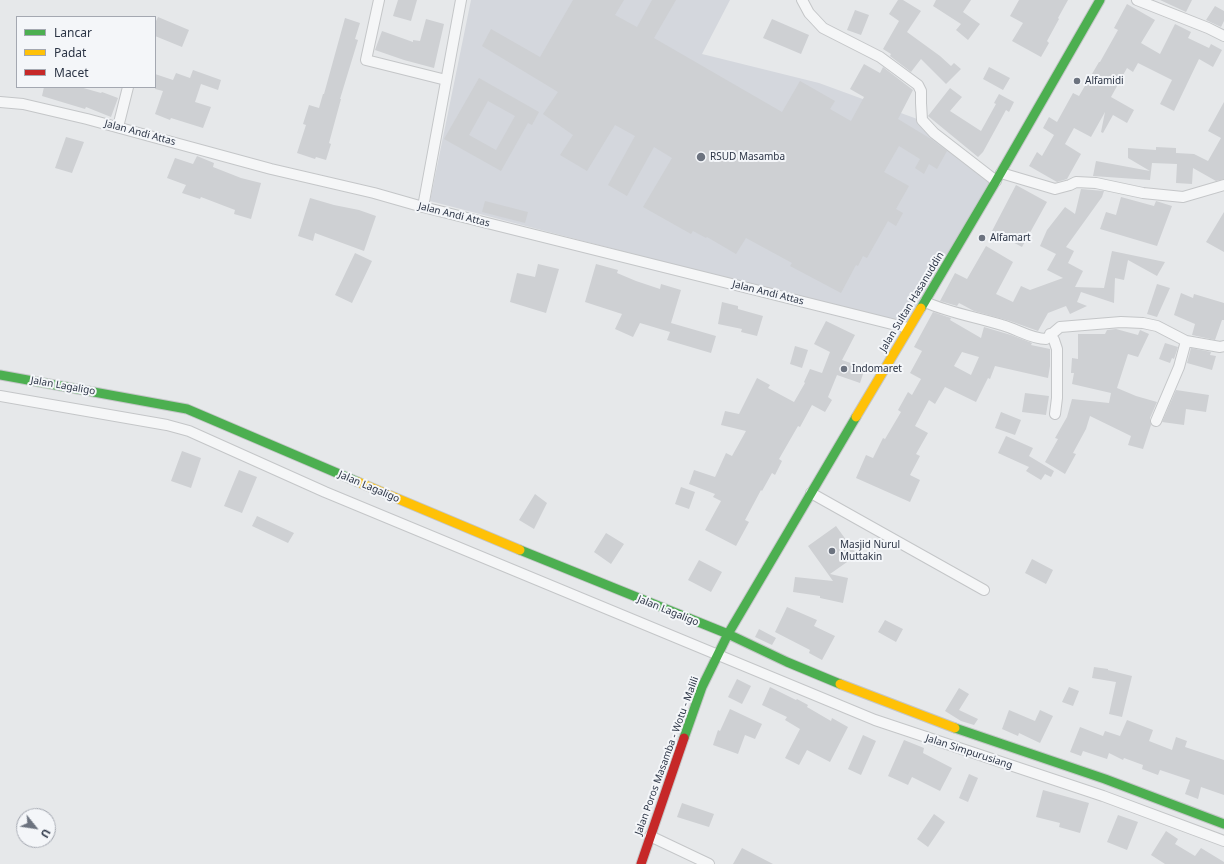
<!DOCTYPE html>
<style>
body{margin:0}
#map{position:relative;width:1224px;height:864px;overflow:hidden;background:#e6e8ea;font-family:"Noto Sans",sans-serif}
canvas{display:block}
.legend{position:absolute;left:16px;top:16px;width:140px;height:72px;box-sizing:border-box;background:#f4f6f9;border:1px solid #a4a8b1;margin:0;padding:5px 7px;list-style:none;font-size:12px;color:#2b3445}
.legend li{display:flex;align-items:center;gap:8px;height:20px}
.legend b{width:20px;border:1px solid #a4a8b1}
.north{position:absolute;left:16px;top:808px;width:40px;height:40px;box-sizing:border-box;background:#f4f6f9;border:1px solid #a4a8b1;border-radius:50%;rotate:120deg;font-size:11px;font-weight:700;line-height:16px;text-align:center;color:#2b3445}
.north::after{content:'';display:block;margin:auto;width:14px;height:18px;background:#6c737f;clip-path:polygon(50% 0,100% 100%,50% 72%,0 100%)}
</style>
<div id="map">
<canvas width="1224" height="864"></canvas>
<ul class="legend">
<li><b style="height:5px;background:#4caf50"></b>Lancar</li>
<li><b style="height:5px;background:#ffc107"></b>Padat</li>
<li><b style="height:5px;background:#c62828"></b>Macet</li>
</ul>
<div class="north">U</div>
</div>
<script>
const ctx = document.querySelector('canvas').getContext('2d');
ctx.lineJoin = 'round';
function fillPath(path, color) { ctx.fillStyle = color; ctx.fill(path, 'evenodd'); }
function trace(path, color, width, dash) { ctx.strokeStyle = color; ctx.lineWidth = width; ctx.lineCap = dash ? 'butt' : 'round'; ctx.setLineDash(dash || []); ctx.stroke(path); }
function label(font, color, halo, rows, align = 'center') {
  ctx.font = font + ' "Noto Sans",sans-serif'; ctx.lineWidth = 4; ctx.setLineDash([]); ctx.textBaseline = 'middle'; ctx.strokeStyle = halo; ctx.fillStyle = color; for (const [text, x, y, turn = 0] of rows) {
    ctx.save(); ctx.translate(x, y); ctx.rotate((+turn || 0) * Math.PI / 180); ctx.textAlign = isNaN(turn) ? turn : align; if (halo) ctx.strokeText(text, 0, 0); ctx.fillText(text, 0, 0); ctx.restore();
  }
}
const built = new Path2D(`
 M471,0h259l-28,54 117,29 101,37 74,61 -85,145 -479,-125z`);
const building = new Path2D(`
 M398,0h19l-6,21 -18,-5z
 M573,0h51l-9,15 22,12 15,-27h24l-22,38 128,74 18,-31 35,20 -5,8 21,12 13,-24 -14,-8 14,-25 16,9 3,-6 30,23 -15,29 33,20 16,12 -10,18 -8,-5 -5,10 -9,-6 5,-9 -21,-13 -15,26 25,14 -13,23 7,4 -7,13 -8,-5 -21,37 -4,-2 -5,10 -2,-1 -15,28 -51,-27 2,-3 -46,-25 -10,16 -29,-17 -1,1 -13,-7 -2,3 -48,-27 29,-49 -18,-11 -27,49 -19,-11 27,-49 -20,-11 -28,46 -27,-16 13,-20 -30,-21 15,-22 -76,-46 9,-17 49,28z
 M898,0h5l18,11 -14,21 33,24 11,10 3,-3 7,6 -15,15 -25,-25 -10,13 -21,-16 1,-2 -8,-5 16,-28 -10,-7z
 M936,0h35l-8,12 17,12 -12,16 -12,-10 5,-6 -28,-18z
 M1019,0h49l-10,18 1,1 -12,22 2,2 -8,14 -29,-16 11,-18 -13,-7z
 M1160,0h32l-6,12z
 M1127,4l28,16 -14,23 19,11 15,-30 16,8 -3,6 21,10 2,-4 11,6 -9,17 -14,-8 -25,52 -14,-7 12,-24 -34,-17 -5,9 -6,-4 -16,29 23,13 -7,13 -14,-8 -10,18 -2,-1 4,-20 -14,25 -17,-9 -9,16 16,10 -14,25 -10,3 -28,-16 8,-14 5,4 12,-21 -11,-7 6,-11 8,5 16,-29 6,3 20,-34h1l18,-32 -4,-2z
 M1215,6l9,5v10l-3,6 -15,-7z
 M855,10l14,5 -8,20 -14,-5z
 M158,17l31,13 -7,17 -27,-11v-13z
 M345,18l15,5 -5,16 3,1 -18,59h1l-12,44 2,1 -5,16 -10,-3 -1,2 -18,-6 9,-28 -3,-1 6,-19 10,3 4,-14h1z
 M426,19l18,5 -10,44 -30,-8 -29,-10 7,-19 31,11v-2l7,1z
 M772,19l37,16 -8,19 -38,-16z
 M989,67l21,11 -7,12 -20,-11z
 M193,70l28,10 -3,10 -17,-6 -6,18 16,5 -8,21 -32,-10 -1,2 -15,-6 8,-23 -8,-2v-15l18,6 3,-7 14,5z
 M479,78l60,34 -7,13 -4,-2 -27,48 -57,-32zM488,101l27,15 -19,34 -27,-15z
 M44,87h36l21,6 1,-1 16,6 -7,19 -25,-10 -1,2 -43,-13z
 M950,88l12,9 -12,14 31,20 15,-27 -2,-1 5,-9 15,8 -5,10 -3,-2 -23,42 -5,5 -50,-41z
 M1224,102v77l-8,2 -23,-13 -1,16 -16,-1 1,-19 -25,-1 -2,17 -57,-4 3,-15 54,10 -22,-13v-10l28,2v-3l20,1v5l18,1 14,7 13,-23 -13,-7z
 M66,137l18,5 -12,31 -17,-5z
 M197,156l17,7 -1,4 28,11 20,5 -10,36 -17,-5 1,-4 -34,-13 -1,2 -18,-6 4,-8 -19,-7 8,-20 18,6z
 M1016,185l31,17 -25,45 -30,-16z
 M1081,189l23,2 -2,6 -36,50 8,4 -6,12 15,8 -8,16 29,1 8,-37 53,11 -8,14 -29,-16 -4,20 -9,-2 -1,25 -33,-11 -4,10 10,4 -17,8 -4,-8 -18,7 -10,18 -28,-10 -36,-10 -15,-8 -2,3 -17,-5 15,-28 12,6 19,-33 27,16 -17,32 17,8 8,-16 9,4 33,-12 -16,-8 9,-16 -16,-8 7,-16 18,-23 10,7z
 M1121,197l33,9 2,-5 16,5 -15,40 -57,-17 6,-17 10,3z
 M310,198l24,7 25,5 17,6 -12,35 -49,-18 -2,8 -15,-5z
 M485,201l43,11 -3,11 -43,-11z
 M1224,212v40l-18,-10z
 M355,253l17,8 -20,42 -17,-8z
 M538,264l21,5 -13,44 -36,-11 7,-29 18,4z
 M596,264l22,6 -1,3 19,8 24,8 1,-5 20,6 -10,33 45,13 -5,17 -44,-13 3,-8 -30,-9 -7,14 -18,-8 7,-15 -37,-12z
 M1157,284l13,4 -13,29 -10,-3z
 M1181,293l12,5 1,-4 30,9v17h-2l-7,20 -23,-5 3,-11 -21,-9z
 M722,302l16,4v3l25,7 -6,20 -16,-4 1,-3 -24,-5z
 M933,312l18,6 -1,2 31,18 3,-11 27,8 21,8 -1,2 19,4v17l-2,12 -53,-12 -5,13 -2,-1 -12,24 -31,-15 -10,17 -6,-4 -14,26 13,7 -12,21 4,2 -10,19 10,5 -10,22 -54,-24 10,-23 7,3 10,-20 2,1 16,-27 -3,-2 10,-18 4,3 9,-16 -11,-6 12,-22 -8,-4zM962,352l17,5 -8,18 -17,-9z
 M826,321l29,14 -13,25 23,8 -5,15 -23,-8 -9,22 4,3 -7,12 -13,-7 -12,22 -2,-1 -19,33 3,2 -7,14 -3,-2 -10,18 -1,-1 -16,30 4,2 -13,24 -31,-16 16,-29 -8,-4 2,-3 -26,-10 5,-14 21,7 11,-24 6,3 14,-25 -25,-6 4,-14 14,3 18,-36 13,7 -2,3 26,14 11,-19 -1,-1 6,-13 12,4 8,-21 -16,-8z
 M1116,329l22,6 2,-5 9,4 -11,23 -10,-3 -11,34 19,8 21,6 -7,16 1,7 -8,24 -15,-4 3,-9 -41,-20 -4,13 -13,24 3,1 -11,20 -20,-12 13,-23 -3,-1 12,-21 5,-18 37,4 2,-10 -39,-9 2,-11h-3l1,-15 6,1v-25h27l2,-4z
 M1165,343l13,4 -4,12 -2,-1 -2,5 -11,-4z
 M795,346l13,4 -6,18 -12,-4z
 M1191,348l20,4 -1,3 6,1 -4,14 -25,-7z
 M1176,390l33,5 -3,17 -20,-3 -2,16 -22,-3z
 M1025,393l24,3 -3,19 -24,-3z
 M1001,412l20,8 -6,15 -20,-7z
 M1006,436l27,12 -4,8 25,15 -3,6 -6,-3 -4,6 -15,-9 3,-4 -31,-14z
 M182,451l19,7 -10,30 -20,-7z
 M239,470l18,7 -15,36 -18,-7z
 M681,487l14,5 -6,17 -14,-5z
 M535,494l12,9 -13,26 -15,-9z
 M257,516l37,17 -6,10 -36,-17z
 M836,526l21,29 -27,19 18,4 -5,25 -23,-5v-2l-27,-4 2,-15 38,4 -25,-35z
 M606,533l18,11 -13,20 -17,-12z
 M1032,559l21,11 -7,14 -21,-11z
 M699,560l23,12 -11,20 -23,-12z
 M787,607l30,13 -3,6 21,10 -13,24 -13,-7 1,-3 -35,-18z
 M885,620l18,9 -7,13 -18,-10z
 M759,629l17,9 -4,7 -17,-8z
 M1094,667l14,2v1l24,6 -10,41 -13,-3 7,-32 -24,-4z
 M737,679l14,7 -9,18 -14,-7z
 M770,687l26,13 1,-1 11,6 -1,2 24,14 1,-3 16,9 -18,35 -23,-12 -8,15 -14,-7 15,-29 -15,-9 2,-3 -25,-12z
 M1069,687l10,4 -6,15 -11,-4z
 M959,688l10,6 -10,16 19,9 -4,6 -13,-4 -16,-10z
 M730,709l32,15 -7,15 -10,-4 -7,19 -25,-9 5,-15 2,1z
 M1009,710l26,11 5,-11 13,6 -13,27 -21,-10 -1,3 -16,-7z
 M1127,720l26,10 -4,11 23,9 4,-13 11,4 -2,6 39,13v35l-23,-8 -3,12 -13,-5 5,-14 -30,-10 -2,5 -16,-6 1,-4 -19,-7 -1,2 -14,-7 -2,6 -24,-8 -2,5 -11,-4 10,-25 23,9 2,-5 15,5z
 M863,735l13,6 -15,34 -13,-6z
 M904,740l20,8 -1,5 29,15 -12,23 -28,-14 -4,8 -20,-9z
 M969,774l9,4 -10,24 -9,-4z
 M1043,790l46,13 -9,30 -21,-6 1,-4 -24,-6z
 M682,803l32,11 -5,13 -32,-10z
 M934,814l11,8 -17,25 -11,-8z
 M1118,815l20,7 -11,28 -20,-8z
 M1166,831l12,8 -3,5 20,12 6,-8 23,14v2h-59l-14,-9z
 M742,848l31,16h-40z`);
const street = new Path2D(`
 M379,0l-13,60 80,20
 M802,0l7,13 14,15 57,29 38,28 3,6v12l1,17 12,13 62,48
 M1137,0l71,28 16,8
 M0,102l23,2 64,15 184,50 103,24 49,14 485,121
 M118,127l10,-40
 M1001,173l54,16 15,-4 6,-3 20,1 47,10 40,4 41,-12
 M423,207l38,-207
 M925,302c25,11 51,15 77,23 15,4 29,14 44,14l14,-12 61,-5 22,1 14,3 29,15 34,6 4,-1
 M1050,334l4,6 3,9v49l-2,16
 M0,396l167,29 22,6 136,61 550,228 228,76 121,45
 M1156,421l23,-54 7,-26
 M811,493l173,97
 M650,836l59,28`);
const fast = new Path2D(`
 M921,308l75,-127 104,-181
 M0,375l187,34 171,73
 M520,550l208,84 59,28 53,22
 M955,728l150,51 119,45
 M684,738l18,-51 26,-53 128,-217`);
const slow = new Path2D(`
 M856,417l65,-109
 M358,482l162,68
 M840,684l115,44`);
const jam = new Path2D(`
 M641,864l43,-126`);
const markers = [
 [1077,81,4,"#6c737f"],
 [701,157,5,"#6c737f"],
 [982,238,4,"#6c737f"],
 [844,369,4,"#6c737f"],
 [832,551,4,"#6c737f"]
];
const poiNames = [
 ["Alfamidi",1085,81],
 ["RSUD Masamba",710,157],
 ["Alfamart",990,238],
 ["Indomaret",852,369],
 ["Masjid Nurul",840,545],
 ["Muttakin",840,557]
];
const streetNames = [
 ["Jalan Andi Attas",140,133,15],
 ["Jalan Andi Attas",454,215,14],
 ["Jalan Andi Attas",768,293,14],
 ["Jalan Sultan Hasanuddin",912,302,-59],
 ["Jalan Lagaligo",63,386,10],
 ["Jalan Lagaligo",369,487,23],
 ["Jalan Lagaligo",668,611,22],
 ["Jalan Simpurusiang",969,752,18],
 ["Jalan Poros Masamba - Wotu - Malili",667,756,-70]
];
fillPath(built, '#d4d7dd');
fillPath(building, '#ced0d3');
trace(street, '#c4c6c8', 12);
trace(fast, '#c4c6c8', 11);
trace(slow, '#c4c6c8', 11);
trace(jam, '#c4c6c8', 11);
trace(street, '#f5f6f7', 10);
trace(fast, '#4caf50', 9);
trace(slow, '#ffc107', 9);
trace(jam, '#c62828', 9);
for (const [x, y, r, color] of markers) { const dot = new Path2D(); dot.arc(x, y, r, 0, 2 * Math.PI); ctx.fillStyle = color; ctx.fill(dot); trace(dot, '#f4f6f9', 1.5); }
label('10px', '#2b3445', '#f4f6f9', poiNames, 'left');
label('10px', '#2b3445', '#f4f6f9', streetNames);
</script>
